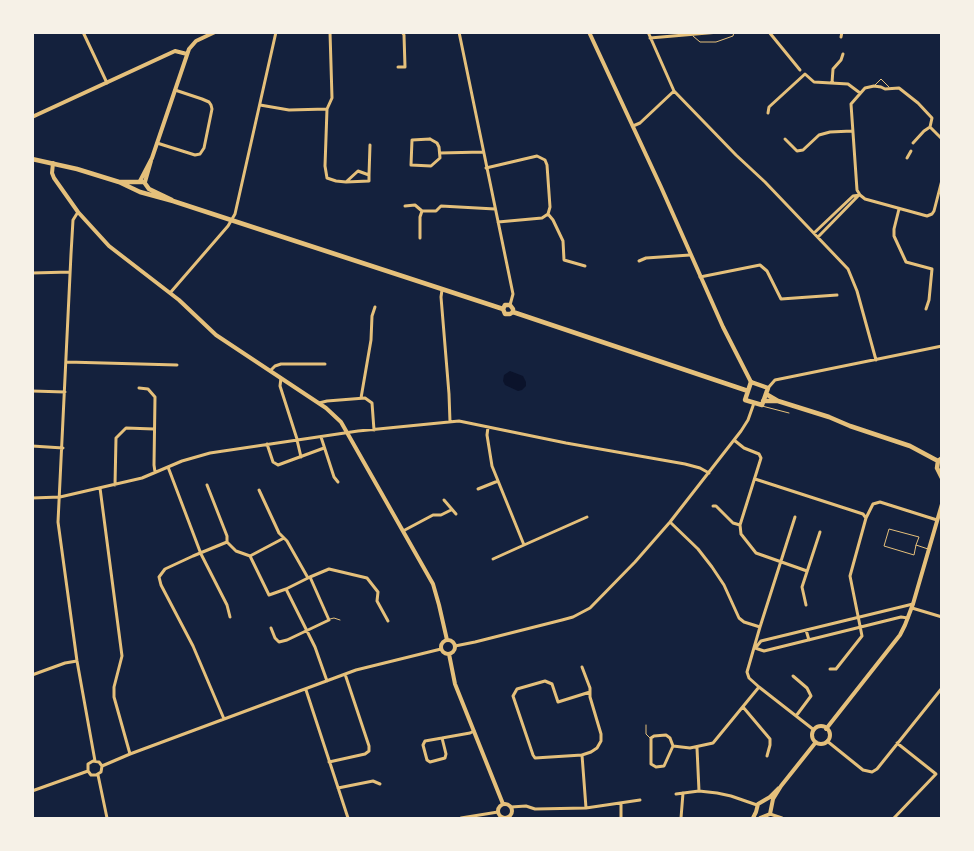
<!DOCTYPE html>
<style>
body{margin:0}
#map{position:relative;width:974px;height:851px;overflow:hidden;background:#14213d;font-family:Inter,sans-serif}
canvas{display:block}
.frame{position:absolute;inset:0;border:34px solid #f6f1e7;pointer-events:none}
</style>
<div id="map">
<canvas width="974" height="851"></canvas>
<div class="frame"></div>
</div>
<script>
const ctx = document.querySelector('canvas').getContext('2d');
ctx.lineJoin = 'round';
function paint(path, color) { ctx.fillStyle = color; ctx.fill(path, 'evenodd'); }
const toPath = rows => new Path2D(rows.map(r => 'M' + r).join(''));
function stroke(path, color, width, dash) { ctx.strokeStyle = color; ctx.lineWidth = width; ctx.lineCap = dash ? 'butt' : 'round'; ctx.setLineDash(dash || []); ctx.stroke(path); }
paint(toPath([
 [510,371,523,376,526,382,526,386,522,390,518,391,505,385,503,381,504,375]
]), '#0b132b');
stroke(toPath([
 [693,36,700,42,716,42,733,36,734,32],
 [875,85,881,79,889,87],
 [762,406,789,413],
 [916,545,919,537,889,529,884,546,914,555,916,545,928,549],
 [330,619,334,618,340,620],
 [646,725,646,734,650,738]
]), '#e5c07b', 1);
stroke(toPath([
 [83,32,107,83],
 [330,32,332,98,327,109,325,166,327,178,336,181,346,182,369,181,369,175,358,171,346,182],
 [357,32,366,32],
 [459,32,513,294,510,305],
 [648,32,674,91,736,155,765,182,848,269,857,291,876,360],
 [769,32,800,70],
 [841,37,842,32],
 [650,38,719,32],
 [398,67,405,67,404,35,402,32],
 [832,83,833,69,841,60,843,54],
 [260,105,289,110,327,109],
 [768,113,769,107,805,74,814,82,848,84,860,93],
 [633,126,640,123,674,91],
 [430,139,437,143,439,147,440,158,431,166,411,165,412,140,430,139],
 [785,139,797,151,803,150,819,135,830,132,852,131],
 [157,143,195,155,200,154,204,148,212,109,211,105,209,102,202,99,175,90],
 [913,143,924,131,930,127],
 [440,153,483,152],
 [907,158,911,151],
 [486,168,537,156,545,160,547,165,550,207,548,214,542,218,498,222],
 [369,175,370,145],
 [860,195,857,190,851,104,865,88,874,86,881,87,885,89,899,88,918,103,932,118,930,127,942,139],
 [860,195,865,199,927,216,932,214,934,211,942,180],
 [405,206,415,205,422,211],
 [899,209,894,229,894,236,906,262,932,269,929,300,926,309],
 [78,212,73,220,71,254,58,522,77,661,95,761],
 [548,214,553,220,563,241,564,260,585,266],
 [814,233,853,196,860,195],
 [818,237,859,195],
 [420,238,420,217,422,211,436,211,441,206,495,209],
 [639,261,646,258,690,255],
 [32,273,70,272],
 [700,277,760,265,767,271,781,299,837,295],
 [442,290,441,297,449,394,450,422],
 [170,293,228,226,235,214,276,32],
 [67,362,177,365],
 [270,371,275,366,281,364,325,364],
 [281,378,280,386,297,439],
 [139,388,148,389,155,397,154,465,155,472],
 [768,388,775,380,942,346],
 [32,391,65,392],
 [361,398,371,340,372,316,375,307],
 [319,403,327,401,365,398,372,403,374,430],
 [488,427,487,435,492,466,524,545,493,559],
 [321,437,334,477,338,482],
 [297,440,301,457],
 [734,440,744,448,759,454,761,458,740,525,741,534,756,553,807,571],
 [267,444,273,462,278,465,324,448],
 [32,446,63,448],
 [168,467,201,554,227,605,230,617],
 [755,479,863,514,866,518],
 [115,485,116,438,126,428,154,429],
 [207,485,227,536,227,542,236,551,250,556,269,595,286,589,315,647,327,681],
 [100,488,122,656,114,687,114,697,130,754],
 [478,489,498,481],
 [259,490,279,533,287,541,308,578,310,577,329,620,287,640,279,642,275,638,271,628],
 [32,498,60,497,142,478,182,461,210,453,358,431,459,421,566,443,685,464,700,468,709,473],
 [444,500,456,514],
 [713,506,716,506,733,523,740,525],
 [795,517,760,627,747,672,749,678,759,687,814,730],
 [670,522,698,549,712,567,724,585,739,618,744,622,760,627],
 [403,531,433,515,441,515,451,510],
 [524,545,587,517],
 [250,556,284,538],
 [310,577,329,569,367,578,378,592,377,601,388,621],
 [286,589,308,578],
 [806,605,802,587,820,532],
 [912,608,942,617],
 [806,630,809,640],
 [455,646,475,642,562,620,573,617,590,608,635,562,670,522,741,431,748,420,754,403],
 [757,646,761,641,913,604],
 [755,648,764,651,901,617,908,618],
 [582,667,590,688,590,697,601,734,601,741,597,748,591,752,582,755,586,808],
 [830,669,836,669,862,636,850,576,866,518,873,504,880,502,937,520],
 [32,675,65,663,77,661],
 [793,676,807,688,811,696,796,716],
 [306,690,348,818],
 [743,707,770,739,770,745,767,756],
 [224,719,193,646,161,585,159,577,165,569,193,556,227,542],
 [442,738,446,754,445,758,430,762,427,760,423,745,425,741,442,738,470,733,474,731],
 [827,741,863,770,872,772,877,769,942,688],
 [673,746,664,766,656,767,651,764,651,738,654,736,666,735,670,738,673,746,690,748,713,743,759,687],
 [697,748,699,791],
 [582,755,535,758,533,755,513,696,517,689,545,681,552,684,558,702,590,692],
 [329,762,365,754,369,751,369,746,345,674],
 [102,766,130,754,356,670,441,649],
 [88,771,88,764,93,761,99,762,102,766],
 [88,771,91,775,96,775,101,772,102,766],
 [98,775,107,818],
 [338,788,373,781,380,784],
 [32,791,88,771],
 [676,794,699,791,717,793,731,796,757,805],
 [511,807,526,806,535,809,586,808,640,800],
 [770,814,782,818],
 [461,818,498,812],
 [621,818,621,804],
 [681,818,683,793],
 [894,818,936,774,897,743]
]), '#e5c07b', 3);
stroke(toPath([
 [589,32,661,187,723,327,751,382],
 [32,117,175,51,187,54],
 [53,163,52,173,54,178,78,212,109,246,179,300,216,335,326,408,341,422,433,584,439,605,447,640],
 [140,181,152,158,189,49,196,41,215,32],
 [145,182,151,161],
 '441 647a7 7 0 1 1 14 0a7 7 0 1 1-14 0Z',
 [449,654,455,684,503,804],
 '812 735a9 9 0 1 1 18 0a9 9 0 1 1-18 0Z',
 [826,729,900,635,905,625,913,604,942,504],
 '498 811a7 7 0 1 1 14 0a7 7 0 1 1-14 0Z',
 [753,818,756,812,758,804,770,797,779,788],
 [760,818,770,814,773,799,781,786,816,742]
]), '#e5c07b', 4);
stroke(toPath([
 [32,159,77,169,119,182,140,192,173,201,503,309,505,314,510,314,513,312,748,391],
 [119,182,144,182,149,189,172,200],
 [503,309,505,305,510,305,513,309,513,312],
 [751,382,768,388,762,405,745,400,751,382],
 [766,394,778,401,829,417,850,426,910,446,938,461],
 [763,401,778,401],
 [942,458,938,461,937,468,942,478]
]), '#e5c07b', 4.5);
</script>
